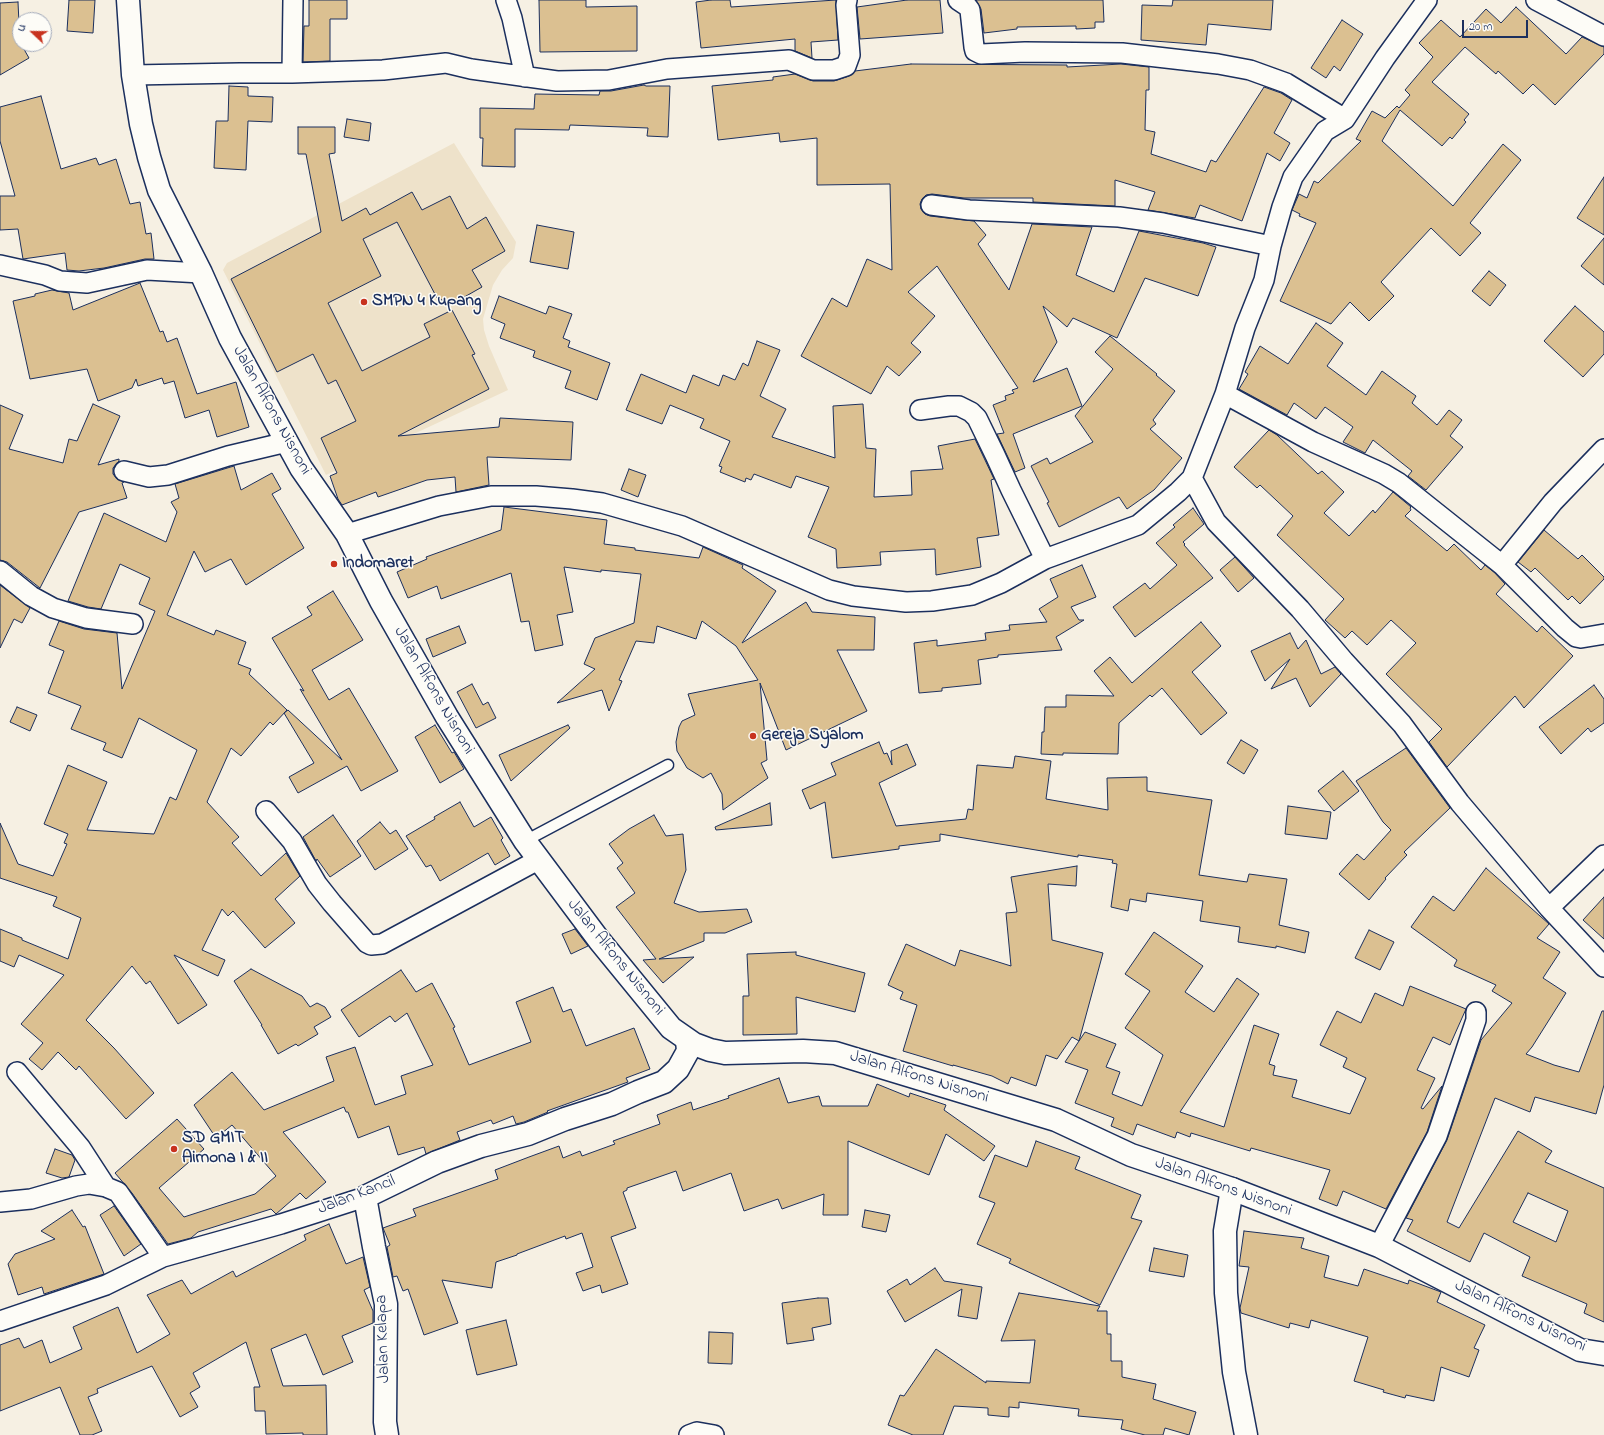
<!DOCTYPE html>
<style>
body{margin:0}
#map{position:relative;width:1604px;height:1435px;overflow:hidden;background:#f6f0e3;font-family:"Indie Flower",sans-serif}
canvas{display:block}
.north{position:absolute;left:12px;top:12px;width:40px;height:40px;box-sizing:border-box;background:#fdfcf7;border:1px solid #a3aaba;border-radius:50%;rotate:292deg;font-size:11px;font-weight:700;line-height:16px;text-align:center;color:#1b2f5e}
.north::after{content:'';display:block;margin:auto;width:14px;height:18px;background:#c8321e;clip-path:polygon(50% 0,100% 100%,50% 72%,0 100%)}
.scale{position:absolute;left:1462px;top:20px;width:66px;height:18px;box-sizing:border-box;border:2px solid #1b2f5e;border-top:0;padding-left:5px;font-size:12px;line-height:14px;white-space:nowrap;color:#1b2f5e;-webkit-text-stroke:3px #fdfcf7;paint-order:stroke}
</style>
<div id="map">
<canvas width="1604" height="1435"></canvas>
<div class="north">U</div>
<div class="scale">20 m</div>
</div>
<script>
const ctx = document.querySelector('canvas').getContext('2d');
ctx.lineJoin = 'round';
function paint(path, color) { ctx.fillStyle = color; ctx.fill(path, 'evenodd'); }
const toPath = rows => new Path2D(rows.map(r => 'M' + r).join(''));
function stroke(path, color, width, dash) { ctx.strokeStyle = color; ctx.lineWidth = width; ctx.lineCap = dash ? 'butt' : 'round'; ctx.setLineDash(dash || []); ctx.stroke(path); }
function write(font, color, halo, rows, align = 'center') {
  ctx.font = font + ' "Indie Flower",sans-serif'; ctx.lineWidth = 3; ctx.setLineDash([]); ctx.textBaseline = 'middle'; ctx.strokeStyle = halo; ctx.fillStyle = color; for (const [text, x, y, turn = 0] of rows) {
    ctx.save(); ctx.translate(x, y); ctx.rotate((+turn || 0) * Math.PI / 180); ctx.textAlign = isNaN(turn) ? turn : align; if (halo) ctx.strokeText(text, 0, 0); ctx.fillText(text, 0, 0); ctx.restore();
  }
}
paint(toPath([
 [454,143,516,242,513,258,502,270,493,285,483,319,484,330,489,346,508,390,326,475,223,270,227,263]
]), '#eee2ca');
const building = toPath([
 [69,0,95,0,93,33,67,31,69,0],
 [309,0,347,0,347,19,330,19,330,61,303,62,304,26,309,26,309,0],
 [539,0,586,0,586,7,637,6,637,51,540,52,539,0],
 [711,0,730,0,731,7,836,0,838,40,811,42,812,58,795,51,795,39,701,48,696,2,711,0],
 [907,0,940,0,943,33,860,39,857,7,907,0],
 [976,0,1103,0,1104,22,1095,22,1095,28,1076,29,1076,26,1017,27,1017,29,984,33,981,9,976,0],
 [1173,0,1273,0,1271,30,1208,24,1206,45,1141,40,1142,5,1172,6,1173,0],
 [18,2,20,44,21,44,29,58,0,75,0,3,18,2],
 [1516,7,1566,54,1582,37,1604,47,1604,54,1555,105,1533,84,1523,94,1498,71,1496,74,1465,47,1432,82,1469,114,1464,120,1466,122,1452,139,1450,137,1442,146,1400,110,1382,141,1453,206,1503,144,1521,160,1470,223,1481,233,1460,256,1431,228,1381,282,1394,296,1369,321,1350,302,1331,324,1280,301,1316,223,1299,216,1300,214,1292,210,1299,194,1307,198,1314,181,1318,183,1361,141,1356,139,1372,111,1385,118,1397,106,1399,108,1410,95,1405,90,1433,57,1419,43,1441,20,1460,37,1486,9,1501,23,1516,7],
 [1342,20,1363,34,1340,71,1334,66,1326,78,1311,68,1342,20],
 [911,64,1067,65,1067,67,1121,64,1149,67,1149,90,1146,90,1145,130,1155,132,1151,154,1206,172,1211,160,1216,162,1264,87,1281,93,1292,100,1274,133,1290,143,1280,161,1267,153,1242,221,1200,205,1195,218,1148,210,1155,192,1115,180,1115,206,1033,202,1033,198,964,198,932,194,926,195,922,199,920,204,921,209,925,214,930,216,974,221,986,235,978,244,1009,290,1032,224,1092,227,1076,275,1114,292,1139,231,1203,243,1216,247,1198,296,1145,278,1117,338,1073,318,1067,327,1043,306,1057,342,1033,382,1067,368,1082,406,1013,434,1025,468,1015,472,997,434,1004,433,993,405,1006,400,1005,396,1014,393,1012,390,1018,388,937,266,908,292,935,316,911,343,921,352,899,376,887,366,871,394,801,356,832,298,847,307,867,259,892,270,890,184,817,185,817,138,780,142,779,133,718,140,712,86,773,80,773,77,795,74,813,81,834,81,849,76,855,71,911,64],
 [644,85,646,86,670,86,668,137,647,136,648,128,570,125,569,130,515,129,515,167,482,166,483,138,480,138,480,108,534,109,535,94,599,95,600,91,611,91,644,85],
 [229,86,248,87,248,96,273,97,272,122,248,121,246,170,214,168,216,121,228,121,229,86],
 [41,96,61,169,96,158,99,165,116,159,130,204,140,202,146,234,151,233,154,259,145,259,104,268,79,271,67,270,65,253,23,259,18,229,0,230,0,196,15,196,0,141,0,107,41,96],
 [347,119,371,123,369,141,344,137,347,119],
 [298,127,335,127,335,153,329,154,342,221,366,208,370,215,412,192,422,210,450,196,467,229,486,217,505,251,472,270,482,287,452,304,437,298,397,222,363,239,381,276,328,303,362,371,430,337,424,324,452,310,475,354,472,355,489,389,398,436,499,427,500,418,573,422,571,460,487,457,489,485,456,492,455,477,427,480,378,497,376,492,342,505,338,499,330,476,337,473,321,438,356,421,336,380,328,384,313,354,277,372,231,279,321,232,306,154,298,154,298,127],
 [1604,177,1604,235,1577,218,1604,177],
 [537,225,574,232,568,269,530,262,537,225],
 [1604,238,1604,285,1581,266,1604,238],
 [1489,271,1506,285,1490,306,1472,291,1489,271],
 [140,283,160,332,163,331,167,342,177,338,197,394,236,382,249,427,217,437,209,410,185,418,174,381,164,384,162,378,138,386,136,379,132,388,98,401,87,369,30,379,13,301,35,296,35,294,52,290,69,293,73,310,140,283],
 [499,296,546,314,549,306,572,314,563,338,570,341,568,347,610,363,597,400,565,388,571,371,533,357,535,351,500,338,505,324,491,318,499,296],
 [1575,306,1604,332,1604,354,1583,377,1544,341,1575,306],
 [1316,323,1343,343,1327,366,1366,395,1382,371,1416,396,1412,403,1437,425,1449,410,1462,420,1450,436,1463,447,1426,490,1408,476,1412,471,1373,440,1365,453,1343,442,1353,427,1325,407,1316,419,1294,403,1287,415,1239,389,1248,374,1245,372,1260,346,1288,364,1316,323],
 [1110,336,1157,374,1156,375,1175,391,1153,420,1156,424,1150,429,1182,458,1154,490,1127,509,1119,497,1059,527,1047,503,1049,502,1031,466,1047,458,1050,464,1093,442,1075,416,1113,369,1095,352,1110,336],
 [757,341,780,350,760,396,786,409,772,437,835,458,833,406,863,404,866,448,876,449,874,497,912,495,911,471,943,469,938,446,975,439,994,479,991,480,999,535,977,538,981,567,936,575,935,549,880,552,881,565,837,568,836,549,808,537,829,487,796,476,791,488,754,474,751,480,746,478,745,482,720,472,722,467,719,466,730,441,700,428,704,419,670,405,662,424,626,410,641,374,686,393,693,375,719,386,723,375,735,380,743,363,748,366,757,341],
 [93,404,120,416,98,465,119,459,119,461,113,468,113,474,117,479,124,482,122,483,127,498,79,512,40,588,7,562,0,560,0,405,23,415,9,449,63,463,69,439,77,441,93,404],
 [1269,430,1277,435,1318,474,1322,471,1344,492,1324,513,1349,536,1373,510,1375,513,1393,492,1411,507,1410,508,1411,510,1405,516,1447,551,1454,544,1481,570,1485,565,1495,573,1505,584,1496,594,1537,632,1542,626,1573,656,1524,708,1515,696,1447,767,1429,742,1442,729,1386,674,1416,643,1391,620,1367,645,1352,631,1345,638,1325,620,1344,599,1277,535,1293,516,1260,485,1257,488,1234,467,1269,430],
 [234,466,241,490,272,473,281,489,272,494,304,548,246,585,231,559,205,572,194,551,167,615,214,635,216,630,246,642,238,664,251,669,249,674,287,710,273,725,270,722,241,756,231,748,207,802,239,837,232,843,261,876,286,853,300,876,275,899,295,923,265,948,233,911,228,916,222,909,202,950,225,960,218,976,174,955,207,1005,178,1024,150,981,146,984,132,966,86,1020,114,1048,154,1093,126,1119,79,1066,76,1070,58,1052,42,1070,29,1059,43,1043,21,1024,64,975,19,955,14,967,0,961,0,929,22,938,22,940,68,959,81,918,53,906,57,897,0,878,0,823,18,864,53,876,67,844,64,843,68,834,44,824,68,765,107,782,87,830,154,834,170,797,176,800,197,750,139,718,122,758,103,750,106,743,71,729,81,706,48,693,64,651,49,645,59,621,84,629,117,633,122,689,155,611,139,604,150,578,120,564,101,609,88,607,68,601,104,513,166,542,177,512,171,502,179,498,175,484,234,466],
 [629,469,646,475,638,497,621,490,629,469],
 [504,507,607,520,604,544,635,548,635,550,699,558,703,547,743,565,742,568,776,591,742,643,806,602,812,612,875,617,874,650,837,650,867,711,786,750,760,683,767,760,761,763,768,778,723,810,722,794,711,773,703,778,687,768,677,751,676,742,679,727,682,721,695,715,688,694,758,680,736,646,702,621,696,639,657,626,654,643,636,641,619,680,622,681,609,711,602,690,557,703,595,669,584,664,595,638,634,623,641,574,601,570,601,572,564,567,573,612,557,615,563,645,535,651,529,621,521,622,511,573,441,599,437,586,408,598,397,572,427,559,426,557,501,530,504,507],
 [1193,508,1204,524,1183,542,1185,544,1184,545,1213,578,1135,637,1113,607,1145,583,1150,589,1177,565,1156,543,1175,527,1173,525,1193,508],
 [1544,530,1578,559,1582,555,1604,577,1604,579,1580,604,1572,596,1568,600,1535,568,1531,572,1518,562,1544,530],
 [1235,557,1254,578,1238,592,1220,570,1235,557],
 [1082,565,1096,597,1071,607,1079,620,1084,620,1056,637,1062,650,998,655,998,657,978,660,981,684,942,688,942,691,919,693,914,643,937,640,937,646,986,640,985,633,1010,630,1009,625,1047,622,1039,609,1058,597,1050,579,1082,565],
 [0,585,30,608,22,623,14,619,0,648,0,585],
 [333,591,363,640,312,670,329,700,349,688,398,771,361,791,347,766,298,793,289,777,314,763,284,713,288,710,342,760,300,689,304,691,272,638,312,615,307,607,333,591],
 [1201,622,1221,646,1192,672,1227,713,1201,735,1162,688,1152,697,1150,695,1119,723,1118,754,1063,753,1063,755,1041,754,1042,732,1044,732,1045,707,1066,707,1066,695,1114,696,1094,671,1110,657,1132,683,1201,622],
 [459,626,466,643,433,657,426,639,459,626],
 [1290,633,1298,649,1306,640,1321,674,1335,667,1341,674,1310,707,1296,678,1271,689,1290,659,1265,681,1251,651,1290,633],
 [472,684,483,705,488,702,496,718,476,728,457,692,472,684],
 [1594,685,1604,699,1604,723,1591,732,1588,728,1561,754,1539,727,1594,685],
 [17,707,37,715,30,731,10,722,17,707],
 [435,725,452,753,454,752,464,769,440,783,415,737,435,725],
 [568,725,570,728,511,781,499,755,568,725],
 [1241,740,1258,750,1244,774,1227,763,1241,740],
 [879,742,884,754,887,753,892,765,891,751,907,744,916,765,879,783,896,826,966,819,968,809,973,810,977,765,1013,768,1015,756,1051,761,1046,799,1108,810,1107,778,1147,777,1147,791,1212,800,1199,875,1247,882,1249,874,1287,879,1279,925,1309,932,1305,953,1276,946,1276,948,1238,942,1240,927,1200,921,1203,901,1147,893,1146,902,1130,899,1128,911,1111,907,1117,864,1112,863,1113,860,1078,855,1078,857,940,834,940,841,899,846,899,849,832,858,825,802,810,809,802,790,836,775,831,763,879,742],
 [1406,748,1450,808,1404,852,1407,855,1385,878,1386,879,1369,900,1339,874,1357,854,1364,860,1391,830,1383,822,1356,781,1406,748],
 [1343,771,1359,791,1334,811,1318,791,1343,771],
 [460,802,474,827,491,817,503,838,501,840,510,856,495,865,488,853,440,881,431,865,426,867,406,836,435,819,434,817,460,802],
 [770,803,772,825,716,830,715,827,770,803],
 [1288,806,1331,812,1327,839,1285,834,1288,806],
 [333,815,361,856,330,877,317,859,316,861,303,837,333,815],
 [654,815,666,836,683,834,686,870,674,903,699,912,747,909,752,922,725,933,704,933,704,941,659,959,694,957,663,983,643,960,656,959,616,907,635,893,617,868,623,863,609,844,629,829,654,815],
 [380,822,390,834,396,830,408,849,375,870,357,841,380,822],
 [1077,866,1076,886,1048,884,1052,940,1103,953,1079,1041,1085,1032,1116,1044,1106,1067,1120,1072,1112,1094,1142,1106,1163,1055,1125,1028,1150,991,1125,974,1154,932,1203,966,1185,992,1214,1012,1237,978,1259,994,1180,1112,1224,1127,1254,1025,1279,1034,1269,1064,1275,1066,1273,1075,1297,1080,1292,1097,1350,1114,1366,1078,1343,1067,1347,1058,1320,1045,1337,1011,1361,1023,1375,993,1403,1006,1410,986,1466,1009,1450,1045,1433,1037,1417,1070,1435,1078,1421,1108,1423,1109,1442,1086,1427,1132,1386,1209,1343,1191,1337,1206,1319,1199,1330,1170,1251,1148,1250,1151,1191,1133,1190,1137,1177,1132,1175,1138,1137,1124,1133,1135,1111,1126,1114,1118,1075,1103,1088,1070,1065,1062,1079,1041,1072,1037,1057,1059,1046,1055,1036,1086,1011,1077,1008,1084,992,1076,953,1065,953,1066,903,1051,917,1005,900,999,903,992,888,985,906,944,955,966,960,950,1011,966,1006,913,1017,912,1011,877,1077,866],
 [1486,868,1549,924,1537,938,1560,952,1543,978,1566,993,1532,1047,1526,1054,1554,1065,1579,1072,1602,1011,1604,1011,1604,1085,1596,1114,1535,1097,1530,1112,1495,1098,1447,1222,1459,1228,1518,1131,1552,1151,1545,1162,1604,1188,1604,1322,1584,1313,1587,1304,1522,1276,1530,1257,1484,1233,1470,1262,1407,1231,1413,1220,1406,1218,1447,1140,1481,1040,1512,1003,1492,991,1496,985,1454,966,1457,960,1411,927,1433,896,1454,911,1486,868],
 [1528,1193,1568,1211,1556,1242,1513,1222,1528,1193],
 [1604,897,1604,939,1583,920,1604,897],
 [575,929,588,946,571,954,562,934,575,929],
 [1369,930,1394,942,1380,970,1355,958,1369,930],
 [796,952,796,955,865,973,855,1012,796,997,797,1034,743,1035,743,996,749,996,747,954,796,952],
 [251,969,302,996,310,1007,317,1003,325,1007,331,1017,314,1027,318,1034,298,1046,296,1044,278,1054,261,1025,262,1025,234,981,251,969],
 [401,970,416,992,432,983,455,1027,453,1028,469,1065,531,1042,516,1002,553,987,563,1012,571,1009,586,1046,634,1028,650,1069,626,1078,628,1082,547,1111,548,1112,524,1122,516,1124,513,1116,493,1124,491,1120,457,1132,460,1140,426,1154,424,1147,398,1155,389,1126,358,1138,348,1112,346,1112,344,1107,283,1132,326,1182,306,1199,300,1193,276,1214,271,1209,198,1232,191,1238,168,1244,132,1193,115,1173,177,1119,204,1149,159,1188,184,1217,255,1194,276,1176,232,1125,216,1138,194,1105,232,1072,264,1110,334,1081,326,1057,355,1047,375,1105,406,1094,401,1076,433,1065,407,1013,395,1022,390,1016,359,1037,341,1010,401,970],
 [779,1078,788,1103,819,1096,822,1106,868,1106,877,1084,909,1097,910,1093,946,1105,944,1110,995,1146,984,1161,946,1134,929,1175,848,1141,848,1215,823,1215,824,1194,782,1209,778,1199,744,1211,731,1173,683,1191,676,1171,627,1188,627,1190,623,1192,636,1228,611,1237,628,1284,602,1293,600,1285,583,1291,576,1273,593,1267,582,1233,566,1239,565,1236,517,1254,517,1255,496,1262,492,1288,442,1280,458,1323,424,1335,408,1289,403,1291,397,1276,393,1277,387,1247,390,1245,383,1228,416,1216,413,1209,498,1179,495,1170,529,1157,559,1146,563,1158,580,1151,582,1156,615,1144,613,1141,660,1124,657,1115,691,1102,693,1110,729,1098,728,1096,779,1078],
 [1036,1141,1080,1157,1075,1169,1141,1195,1131,1218,1142,1221,1100,1305,1009,1263,1011,1259,977,1244,995,1203,979,1197,995,1155,1027,1167,1036,1141],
 [55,1149,72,1155,75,1160,69,1177,62,1178,46,1173,55,1149],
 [114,1206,141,1244,124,1256,100,1215,114,1206],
 [72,1210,83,1227,85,1226,104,1274,44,1294,42,1287,18,1295,8,1264,15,1254,55,1239,41,1231,72,1210],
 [865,1210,890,1215,886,1232,862,1227,865,1210],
 [329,1224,346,1264,363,1257,370,1287,364,1290,373,1311,373,1323,342,1336,353,1362,323,1375,306,1334,271,1349,283,1386,326,1385,327,1435,303,1435,303,1433,266,1434,265,1411,255,1411,254,1387,260,1387,246,1342,193,1373,200,1387,190,1393,198,1407,180,1417,152,1366,97,1389,98,1393,88,1397,102,1431,92,1435,80,1435,60,1387,0,1411,0,1345,19,1338,24,1348,42,1340,50,1363,82,1349,73,1327,118,1307,137,1353,170,1334,147,1295,182,1280,191,1294,233,1271,236,1277,306,1240,304,1235,329,1224],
 [1244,1231,1304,1238,1301,1248,1329,1256,1324,1277,1358,1286,1364,1269,1408,1284,1409,1280,1441,1292,1437,1302,1485,1325,1474,1348,1479,1350,1469,1377,1441,1367,1434,1401,1406,1395,1405,1398,1383,1392,1384,1390,1354,1381,1368,1337,1311,1320,1309,1328,1290,1323,1289,1328,1241,1313,1240,1308,1249,1267,1239,1266,1244,1231],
 [1154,1248,1188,1255,1184,1277,1149,1271,1154,1248],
 [935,1268,944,1281,982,1287,977,1319,958,1316,962,1289,905,1322,887,1291,907,1279,910,1285,935,1268],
 [1019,1293,1100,1306,1097,1311,1107,1311,1107,1334,1111,1334,1111,1361,1122,1361,1122,1377,1156,1384,1153,1399,1196,1412,1189,1435,1165,1428,1163,1435,1145,1435,1121,1429,1123,1420,1078,1416,1079,1409,1019,1402,1019,1408,1009,1407,1009,1417,988,1415,988,1408,954,1406,943,1435,913,1435,888,1425,900,1395,904,1396,936,1349,986,1383,986,1381,1030,1383,1035,1340,1001,1341,1019,1293],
 [818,1298,828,1298,831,1324,812,1328,814,1340,787,1344,782,1303,818,1298],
 [506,1320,517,1365,477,1375,466,1330,506,1320],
 [709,1332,733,1333,732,1364,708,1363,709,1332]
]);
paint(building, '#dbc091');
stroke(building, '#1b2f5e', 1);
const service = toPath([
 [525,841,668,765]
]);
const minor = toPath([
 [506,0,512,18,525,77],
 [958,0,967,6,970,10,974,47,975,51,981,54,1025,52,1122,53,1218,64,1250,70,1286,83,1345,119],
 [1536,0,1604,36],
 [292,73,293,0],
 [133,75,240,73,292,73,383,70,446,63,471,69,557,81,609,80,667,69,789,60,813,70,834,70,846,66,850,55,846,5,847,0],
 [931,205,969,210,1119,217,1163,223,1271,246],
 [0,265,45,275,60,281,87,283,147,270,201,273],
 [1225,394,1313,442,1384,474,1399,483,1502,565,1565,628,1576,637,1581,638,1604,634],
 [920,410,949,406,959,406,971,412,977,418,995,455,1011,490,1045,559],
 [124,471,149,477,168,475,228,456,287,442],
 [1192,478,1216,522,1300,609,1344,661,1402,724,1460,803,1549,908,1604,967],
 [347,534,439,506,491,496,536,496,572,499,602,503,682,526,829,590,853,596,906,602,932,601,972,595,1001,583,1045,559,1138,525,1178,492,1192,478,1225,394,1245,328,1264,280,1271,246,1282,207,1293,177,1325,131,1345,119,1385,58,1427,0],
 [1502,565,1553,502,1604,449],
 [0,571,31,596,53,608,86,618,133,624],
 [266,811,292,841,317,884,332,903,367,943,371,945,382,944,538,860],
 [1549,908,1604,855],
 [17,1072,80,1147,106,1187],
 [0,1202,31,1199,76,1186,89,1184,106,1187,118,1192,163,1257],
 [1379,1246,1437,1136,1476,1020,1476,1012],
 [0,1321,106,1285,163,1257,281,1224,365,1197],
 [689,1435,697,1432,714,1435]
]);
const tertiary = toPath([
 [1232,1189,1225,1231,1226,1293,1234,1372,1246,1435],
 [387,1435,385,1422,386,1304,374,1247,365,1197,437,1162,481,1146,528,1134,565,1119,612,1104,638,1092,664,1082,678,1069,688,1051,687,1040]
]);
const secondary = toPath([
 [128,0,133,75,141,124,149,157,159,190,201,273,230,338,301,468,347,534,381,601,447,717,525,841,599,940,671,1028,694,1044,710,1050,725,1053,803,1051,835,1053,1056,1120,1131,1155,1232,1189,1379,1246,1580,1350,1604,1354]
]);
stroke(service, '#1b2f5e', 13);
stroke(minor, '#1b2f5e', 22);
stroke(tertiary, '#1b2f5e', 25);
stroke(secondary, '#1b2f5e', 25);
stroke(service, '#fdfcf7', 10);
stroke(minor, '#fdfcf7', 19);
stroke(tertiary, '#fdfcf7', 22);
stroke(secondary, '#fdfcf7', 22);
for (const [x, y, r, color] of [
 [364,302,4,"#c8321e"],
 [334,564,4,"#c8321e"],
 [753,736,4,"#c8321e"],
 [174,1149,4,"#c8321e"]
]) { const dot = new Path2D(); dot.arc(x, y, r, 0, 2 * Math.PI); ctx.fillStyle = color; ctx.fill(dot); stroke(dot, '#fdfcf7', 1.5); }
write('bold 17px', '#1b2f5e', '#fdfcf7', [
 ["SMPN 4 Kupang",372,302],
 ["Indomaret",342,564],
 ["Gereja Syalom",761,736],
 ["SD GMIT",182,1139],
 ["Airnona I & II",182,1159]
], 'left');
write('17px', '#1b2f5e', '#fdfcf7', [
 ["Jalan Alfons Nisnoni",271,411,61],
 ["Jalan Alfons Nisnoni",433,691,60],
 ["Jalan Alfons Nisnoni",615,958,51],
 ["Jalan Alfons Nisnoni",919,1078,17],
 ["Jalan Alfons Nisnoni",1223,1188,20],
 ["Jalan Kancil",357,1196,-21],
 ["Jalan Alfons Nisnoni",1520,1317,26],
 ["Jalan Kelapa",384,1339,-92]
]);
</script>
